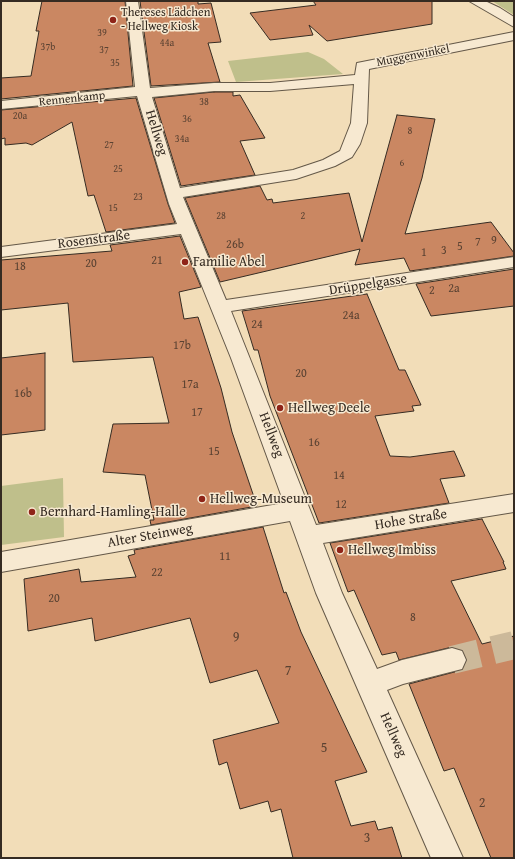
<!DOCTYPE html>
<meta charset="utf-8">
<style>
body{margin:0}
#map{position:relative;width:515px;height:859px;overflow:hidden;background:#f2ddb8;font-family:"Gentium Book Plus",serif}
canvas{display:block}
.frame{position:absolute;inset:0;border:2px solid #352b22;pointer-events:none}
</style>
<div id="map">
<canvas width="515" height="859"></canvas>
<div class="frame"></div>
</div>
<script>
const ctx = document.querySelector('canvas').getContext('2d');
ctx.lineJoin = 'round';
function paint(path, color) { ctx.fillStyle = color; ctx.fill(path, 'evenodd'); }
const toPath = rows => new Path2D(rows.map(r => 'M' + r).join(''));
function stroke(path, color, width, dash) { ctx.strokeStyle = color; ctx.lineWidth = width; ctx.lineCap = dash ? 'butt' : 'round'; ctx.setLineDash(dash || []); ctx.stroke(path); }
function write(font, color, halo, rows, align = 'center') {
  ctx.font = font + ' "Gentium Book Plus",serif'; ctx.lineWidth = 3; ctx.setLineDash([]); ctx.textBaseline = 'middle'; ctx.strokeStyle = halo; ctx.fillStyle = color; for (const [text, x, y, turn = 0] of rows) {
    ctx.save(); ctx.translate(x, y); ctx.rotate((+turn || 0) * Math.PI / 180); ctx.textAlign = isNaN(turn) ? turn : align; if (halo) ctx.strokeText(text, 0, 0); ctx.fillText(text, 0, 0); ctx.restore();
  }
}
paint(toPath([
 [514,1,514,15,492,1],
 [308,52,324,59,343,74,236,82,228,61],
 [63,478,64,537,1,545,1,486]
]), '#bfbf8b');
const building = toPath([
 [42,1,125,1,133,86,1,99,1,78,31,76,39,31,36,31,42,1],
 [140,1,198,1,198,4,211,3,221,42,208,43,220,82,151,86,140,1],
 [313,1,432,1,432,24,327,41,309,25,313,35,270,40,250,13,316,5,313,1],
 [214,92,233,92,233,96,240,95,265,138,240,141,255,175,181,186,154,98,214,92],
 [136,98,168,204,175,223,106,232,94,195,88,196,72,122,32,145,26,143,5,145,5,138,1,139,1,110,136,98],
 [397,115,435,119,422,178,405,234,491,222,514,253,514,256,410,271,404,258,355,265,360,249,220,282,185,198,260,186,267,200,272,199,273,203,349,193,362,242,397,115],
 [180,236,201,287,179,292,184,319,198,317,221,388,232,432,257,506,151,525,150,520,154,520,145,475,103,472,113,424,169,423,153,357,73,362,68,303,1,310,1,260,112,251,110,245,180,236],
 [514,269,514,306,431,316,416,284,514,269],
 [367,294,399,370,405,370,421,405,412,406,414,411,375,416,390,456,410,457,454,451,465,476,440,479,449,503,319,523,270,396,258,350,254,350,242,311,367,294],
 [45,353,45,430,1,435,1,358,45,353],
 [482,519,504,562,503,562,506,569,451,581,482,644,514,636,514,858,491,858,454,768,444,771,409,684,462,670,467,661,463,650,452,647,399,660,396,652,382,655,354,590,348,592,330,543,482,519],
 [263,527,284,593,286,592,301,632,367,772,335,781,351,826,375,821,378,830,392,827,402,858,293,858,281,809,271,812,268,801,240,809,227,762,219,765,213,740,279,723,257,670,210,683,190,618,95,641,92,618,28,631,24,579,79,569,81,582,136,577,128,556,135,554,134,550,263,527]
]);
paint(building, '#ca8762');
stroke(building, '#352b22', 1);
stroke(toPath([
 [452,660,514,645]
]), '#ccb99a', 28, [28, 14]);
const minor = toPath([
 [126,1,138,1,150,88,214,83,270,83,355,75,357,63,514,32,514,40,369,69,367,123,360,144,352,157,335,166,296,179,183,197,226,300,514,257,514,267,231,311,316,525,514,494,514,512,323,543,342,593,377,669,402,660,452,648,462,651,466,660,462,669,403,684,387,690,463,858,431,858,316,593,290,521,1,572,1,552,284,503,231,358,181,234,1,257,1,247,177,224,169,204,137,96,1,109,1,101,135,87,126,1],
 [354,84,351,123,340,151,323,160,293,170,180,188,152,97,214,91,270,91,354,84],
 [469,1,485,1,500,8,514,17,514,27,469,1]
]);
stroke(minor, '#645848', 2);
paint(minor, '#f7e9d1');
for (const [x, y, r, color] of [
 [113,20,4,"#8f2418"],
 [185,262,4,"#8f2418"],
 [280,408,4,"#8f2418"],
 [202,499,4,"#8f2418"],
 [32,512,4,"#8f2418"],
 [340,550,4,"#8f2418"]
]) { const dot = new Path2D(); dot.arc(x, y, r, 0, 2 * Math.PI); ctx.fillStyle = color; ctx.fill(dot); stroke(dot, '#f7e9d1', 1.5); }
write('10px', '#5a4232', null, [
 ["39",102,33],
 ["44a",167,43],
 ["37b",48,47],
 ["37",104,50],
 ["35",115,63],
 ["38",204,102],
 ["20a",20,116],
 ["36",187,119],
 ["8",410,131],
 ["34a",182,139],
 ["27",109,145],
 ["6",402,163],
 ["25",118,169],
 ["23",138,197],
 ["15",113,208],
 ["28",221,216],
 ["2",303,216]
]);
write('12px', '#352b22', '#f7e9d1', [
 ["Thereses Lädchen",121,13],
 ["- Hellweg Kiosk",121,27]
], 'left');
write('12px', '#352b22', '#f7e9d1', [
 ["Muggenwinkel",413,56,-11],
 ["Rennenkamp",72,99,-6]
]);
write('12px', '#5a4232', null, [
 ["9",494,241],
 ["7",478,243],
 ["26b",235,245],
 ["5",460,247],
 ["3",444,251],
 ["1",424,253],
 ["21",157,261],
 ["20",91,264],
 ["18",20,267],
 ["2a",454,289],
 ["2",432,291],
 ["24a",351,316],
 ["24",257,325],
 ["17b",182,346],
 ["20",301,374],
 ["17a",190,385],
 ["16b",23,394],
 ["17",197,413],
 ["16",314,443],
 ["15",214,452],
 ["14",339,476],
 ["12",341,505],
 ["11",225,557],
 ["22",157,573],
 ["20",54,599],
 ["8",413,618]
]);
write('14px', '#352b22', '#f7e9d1', [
 ["Hellweg",156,133,73],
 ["Rosenstraße",94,240,-7],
 ["Drüppelgasse",368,285,-9],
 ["Hellweg",271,435,69],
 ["Hohe Straße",411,520,-9],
 ["Alter Steinweg",150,536,-10],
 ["Hellweg",393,735,66]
]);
write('14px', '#352b22', '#f7e9d1', [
 ["Familie Abel",193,262],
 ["Hellweg Deele",288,408],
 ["Hellweg-Museum",210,499],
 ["Bernhard-Hamling-Halle",40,512],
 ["Hellweg Imbiss",348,550]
], 'left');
write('14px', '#5a4232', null, [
 ["9",236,637],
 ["7",288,671],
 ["5",324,748],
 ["2",482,803],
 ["3",367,838]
]);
</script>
